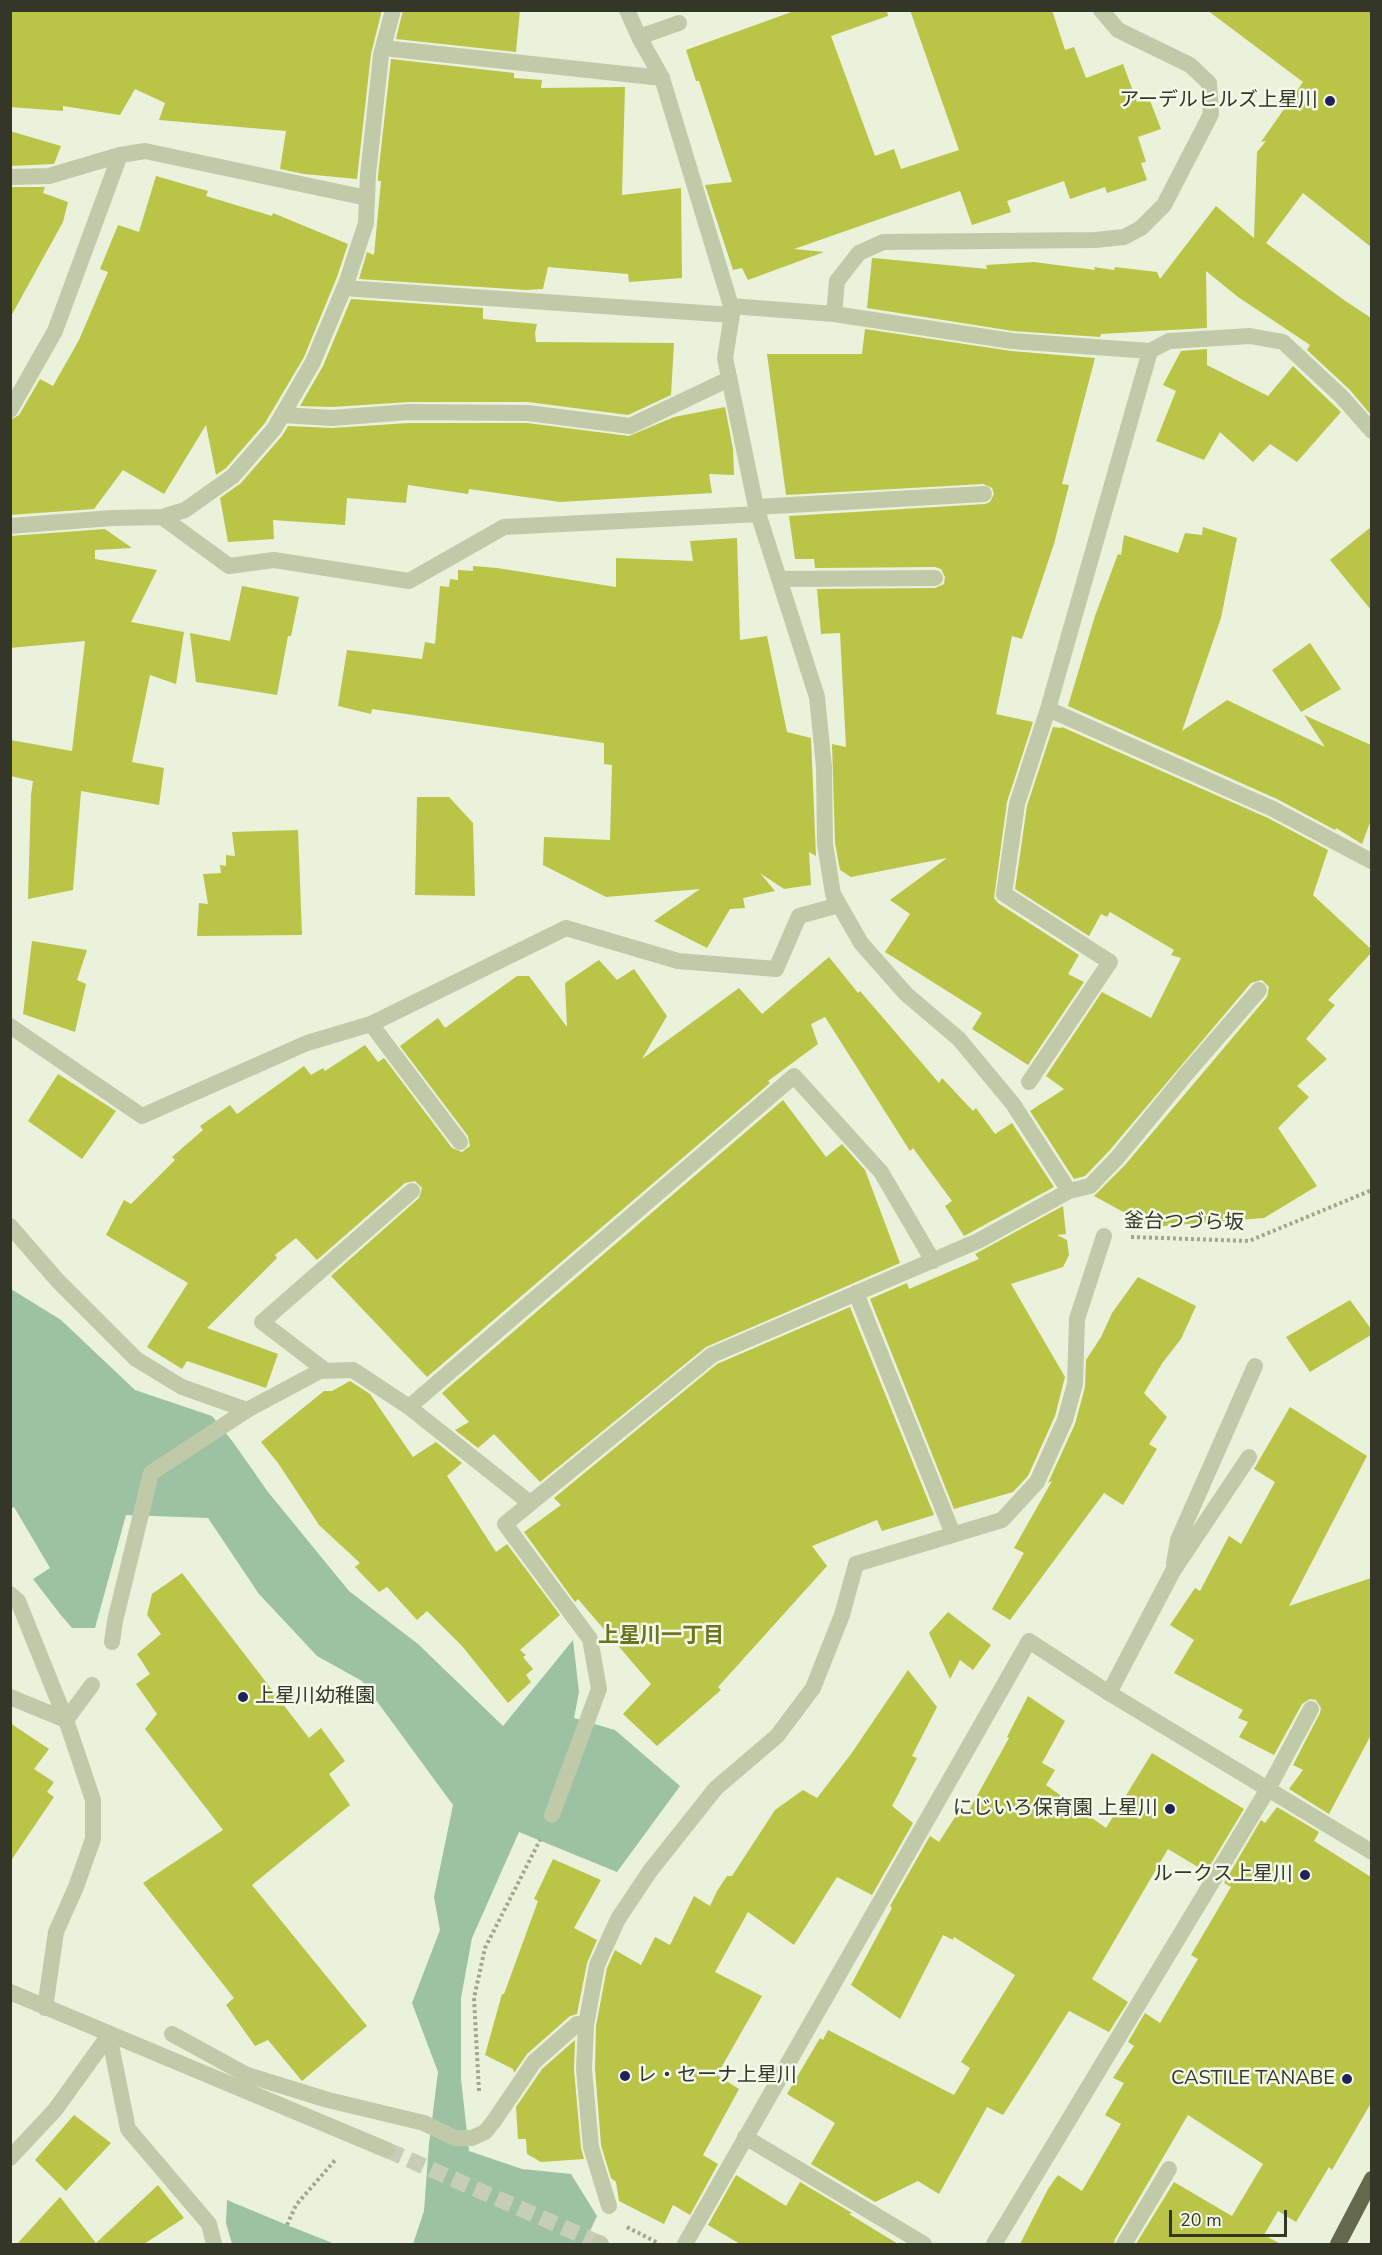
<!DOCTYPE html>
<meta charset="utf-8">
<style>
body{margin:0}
#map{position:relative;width:1382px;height:2255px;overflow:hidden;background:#eaf2dc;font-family:"Nunito Sans",sans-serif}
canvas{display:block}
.frame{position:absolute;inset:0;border:12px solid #343728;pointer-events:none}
.scale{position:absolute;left:1169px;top:2210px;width:118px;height:27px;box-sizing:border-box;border:3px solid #343728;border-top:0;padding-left:8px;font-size:18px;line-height:21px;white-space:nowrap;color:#343728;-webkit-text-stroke:4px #f3f9e8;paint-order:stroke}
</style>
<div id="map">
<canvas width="1382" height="2255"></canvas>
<div class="frame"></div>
<div class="scale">20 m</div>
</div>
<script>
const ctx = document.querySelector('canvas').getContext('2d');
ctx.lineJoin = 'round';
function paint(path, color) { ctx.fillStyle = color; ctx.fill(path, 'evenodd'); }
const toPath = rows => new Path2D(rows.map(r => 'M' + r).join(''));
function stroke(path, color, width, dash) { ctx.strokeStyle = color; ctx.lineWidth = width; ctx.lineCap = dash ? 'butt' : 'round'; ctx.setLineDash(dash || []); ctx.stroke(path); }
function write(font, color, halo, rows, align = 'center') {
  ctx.font = font + ' "Nunito Sans","Noto Sans JP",sans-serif'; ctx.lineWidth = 5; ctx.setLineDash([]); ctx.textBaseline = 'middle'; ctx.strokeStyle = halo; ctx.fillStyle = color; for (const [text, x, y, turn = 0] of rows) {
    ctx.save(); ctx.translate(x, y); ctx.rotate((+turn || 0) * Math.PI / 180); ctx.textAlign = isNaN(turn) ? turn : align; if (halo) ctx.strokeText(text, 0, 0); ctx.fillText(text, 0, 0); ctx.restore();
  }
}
paint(toPath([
 [11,1289,61,1320,135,1390,212,1416,233,1442,268,1492,349,1591,418,1644,503,1726,573,1640,579,1692,574,1718,615,1730,680,1786,617,1872,519,1832,472,1938,461,1998,461,2079,469,2151,522,2169,571,2174,597,2216,584,2244,413,2244,424,2211,429,2144,438,2072,412,2003,440,1930,434,1897,453,1805,362,1681,317,1656,259,1594,208,1518,126,1515,95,1628,72,1628,60,1614,33,1579,50,1568,14,1507,11,1508],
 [227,2200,287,2225,335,2244,232,2244,226,2223]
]), '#9cc1a3');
paint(toPath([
 [10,10,382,10,371,54,357,179,304,174,280,169,286,131,159,120,165,103,135,89,120,115,63,106,63,111,10,107],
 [403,10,520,10,516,52,396,39],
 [797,10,887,10,888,16,831,36,875,156,894,149,901,169,959,150,910,10,1052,10,1065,50,1074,47,1086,78,1123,64,1137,102,1149,98,1161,129,1138,137,1146,162,1141,163,1147,180,1107,193,1105,187,1070,199,1064,181,1007,201,1011,212,972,225,960,191,794,249,824,252,748,280,742,268,733,270,705,185,732,182,699,81,696,81,686,50],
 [1207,10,1371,10,1371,247,1303,193,1266,243,1344,300,1371,318,1371,415,1350,390,1307,350,1310,345,1238,297,1206,271,1207,328,1101,334,1100,337,1013,331,867,308,872,258,874,258,987,269,986,265,1034,262,1095,270,1094,267,1114,270,1115,267,1157,272,1160,279,1216,206,1254,238,1257,152,1266,141,1261,142,1303,82],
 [391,59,514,73,514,78,542,80,541,88,625,87,622,195,681,188,682,278,629,282,628,274,548,267,543,289,526,290,359,279,367,252,374,255,381,181,378,181,378,176],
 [10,131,61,146,54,164,10,166],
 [156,176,208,191,206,196,272,216,273,213,348,244,337,277,304,357,265,423,226,468,216,475,206,425,164,494,123,470,94,509,10,515,10,420,19,415,40,379,53,386,79,340,108,272,100,269,118,225,139,232],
 [10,187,45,187,43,193,68,202,63,222,10,318],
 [351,299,483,308,483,319,537,324,535,333,536,342,674,343,671,395,628,415,528,402,409,402,332,407,300,406,323,366],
 [865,329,1011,351,1095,358,1062,484,1069,485,1054,544,1022,639,1012,636,996,714,1033,722,1007,802,994,898,998,903,1079,955,1068,974,1084,982,1028,1065,972,1029,982,1013,885,952,910,914,890,900,947,858,851,877,840,870,835,843,832,744,846,747,840,633,821,634,817,589,935,588,944,584,945,577,941,569,935,567,815,568,814,559,795,559,789,516,985,504,990,502,994,494,992,488,983,484,786,495,767,354,862,354],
 [1207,349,1207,365,1268,396,1293,366,1341,412,1297,462,1270,444,1253,462,1220,432,1204,460,1156,441,1176,391,1163,385,1181,351],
 [725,407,733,449,734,475,709,474,712,493,560,502,469,489,468,494,408,485,406,503,347,498,345,525,273,520,274,539,228,542,220,498,241,483,282,436,288,426,332,428,409,423,527,423,629,436,674,417],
 [1203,527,1237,538,1221,618,1182,731,1227,700,1325,747,1304,715,1371,745,1371,820,1362,844,1336,828,1335,830,1277,799,1068,706,1095,616,1118,554,1121,555,1124,535,1178,553,1185,533,1202,535],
 [1371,527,1371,610,1330,560],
 [105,529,132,548,95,550,95,559,157,570,131,622,184,632,176,684,150,675,132,762,164,768,159,805,81,791,73,890,28,899,31,795,33,781,10,776,10,740,72,751,85,641,10,648,10,536],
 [737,538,740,640,767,636,787,732,811,738,816,856,809,852,811,885,784,889,760,873,775,891,743,898,745,908,730,909,707,948,654,921,700,889,606,897,543,865,544,837,610,840,612,765,604,764,604,743,372,709,371,714,338,706,347,650,422,659,425,642,435,644,440,586,449,587,450,579,458,580,458,570,473,571,473,566,497,568,616,587,616,558,693,561,690,541],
 [242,586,299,597,291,636,288,636,277,695,196,682,190,633,230,641],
 [1310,643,1341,689,1301,712,1272,670],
 [1053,727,1061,728,1062,727,1268,818,1328,850,1313,895,1371,949,1371,953,1328,1000,1335,1005,1306,1039,1327,1059,1297,1086,1309,1097,1278,1128,1317,1186,1264,1218,1151,1227,1094,1196,1125,1165,1267,997,1269,987,1262,980,1251,983,1109,1151,1085,1176,1074,1179,1030,1111,1064,1089,1046,1076,1102,992,1151,1018,1181,958,1171,955,1174,950,1110,912,1107,917,1101,914,1089,936,1015,889,1027,806],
 [417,797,449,797,473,823,475,896,415,895],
 [298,830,302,935,197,936,199,903,208,904,203,874,221,873,220,865,226,866,226,855,235,856,232,832],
 [32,941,87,950,77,980,86,984,75,1032,23,1014],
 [829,957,858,993,860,991,939,1083,942,1078,973,1111,976,1108,995,1134,1012,1123,1054,1187,964,1236,945,1206,952,1201,913,1148,910,1151,825,1017,811,1024,818,1044,768,1081,770,1083,427,1377,331,1276,419,1198,422,1188,415,1181,405,1183,317,1260,296,1238,275,1255,277,1258,207,1328,278,1354,266,1388,187,1361,182,1369,147,1347,188,1283,106,1235,124,1200,131,1204,175,1160,172,1157,203,1130,200,1126,230,1105,237,1114,304,1066,311,1075,323,1068,325,1071,365,1045,378,1062,384,1058,452,1148,462,1152,470,1146,468,1136,400,1046,438,1018,445,1028,517,976,529,976,567,1027,565,983,599,960,617,980,634,969,667,1016,642,1059,739,988,762,1014],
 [58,1074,116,1111,82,1159,28,1121],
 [783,1100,826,1157,842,1144,865,1170,900,1263,706,1347,540,1482,494,1434,478,1448,455,1430,469,1422,442,1393],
 [1063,1206,1066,1234,1057,1235,1067,1240,1069,1255,1063,1267,1011,1284,1065,1377,1055,1416,1028,1476,1013,1492,954,1509,870,1299,907,1283,909,1289,979,1259,975,1254],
 [1138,1277,1196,1306,1181,1339,1163,1362,1144,1393,1167,1417,1149,1444,1157,1449,1123,1505,1104,1493,1010,1620,992,1609,1024,1553,1014,1548,1052,1481,1048,1483,1075,1424,1085,1387,1086,1360,1101,1337,1112,1313],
 [1350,1300,1371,1329,1371,1335,1310,1372,1286,1337],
 [850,1307,934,1515,882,1531,877,1520,812,1546,827,1566,718,1687,721,1690,657,1746,623,1714,651,1684,578,1599,575,1602,524,1532,561,1505,554,1498,717,1364],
 [350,1381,370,1394,413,1457,436,1442,462,1463,447,1476,496,1552,507,1544,560,1615,520,1650,526,1655,523,1657,533,1669,526,1675,531,1682,508,1703,462,1646,427,1611,417,1620,387,1587,379,1592,355,1567,360,1563,319,1525,278,1463,261,1442,324,1391,332,1391],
 [1290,1407,1367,1456,1289,1606,1371,1578,1371,1735,1329,1814,1289,1789,1303,1770,1293,1765,1320,1713,1321,1708,1316,1700,1310,1699,1302,1704,1274,1755,1239,1737,1248,1722,1238,1718,1243,1710,1174,1673,1194,1640,1170,1625,1195,1588,1200,1591,1229,1536,1241,1544,1275,1482,1254,1469],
 [182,1573,309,1738,321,1728,345,1761,329,1774,350,1805,252,1885,367,2026,302,2081,268,2040,255,2046,226,2005,234,1998,143,1883,223,1830,145,1729,157,1714,136,1684,150,1674,137,1654,161,1634,147,1615,152,1594],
 [948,1612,991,1645,973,1670,960,1660,950,1679,929,1633],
 [908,1670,937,1707,912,1756,917,1758,892,1806,913,1823,872,1895,837,1877,794,1945,748,1912,715,1972,762,1996,717,2075,739,2089,703,2155,718,2164,690,2215,673,2205,664,2224,619,2201,616,2182,611,2178,601,2145,595,2069,596,2026,607,1968,615,1950,641,1965,655,1937,670,1945,694,1896,710,1906,717,1891,727,1876,732,1876,775,1810,803,1790,817,1798,851,1754],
 [1028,1696,1065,1721,1042,1763,1055,1770,1046,1785,1106,1828,1152,1753,1244,1809,1206,1872,1168,1849,1092,1979,1128,2002,1109,2032,1069,2011,1003,2115,987,2107,939,2194,918,2181,875,2202,811,2164,835,2123,787,2094,820,2038,823,2040,828,2030,954,2095,970,2068,961,2062,1015,1975,954,1937,953,1940,943,1935,900,2019,851,1985,892,1908,890,1906,930,1836,939,1842,961,1808,968,1812,1009,1738,1007,1737],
 [10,1723,49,1749,34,1769,54,1782,47,1792,54,1797,10,1862],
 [1277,1807,1319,1832,1314,1841,1371,1877,1371,2103,1332,2170,1329,2167,1296,2222,1278,2211,1264,2235,1281,2244,1136,2244,1174,2182,1232,2216,1263,2164,1188,2115,1115,2239,1114,2244,1020,2244,1048,2189,1058,2175,1082,2191,1121,2124,1105,2115,1124,2083,1113,2078,1134,2046,1128,2042,1145,2013,1160,2023,1198,1959,1191,1955,1231,1887,1224,1883,1261,1820,1265,1823],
 [553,1859,601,1880,574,1928,597,1940,587,1963,577,2014,570,2016,527,2054,514,2073,513,2069,485,2055,502,1994,504,1994,538,1901,534,1899],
 [575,2040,574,2070,581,2148,584,2159,541,2162,527,2154,526,2139,518,2139,516,2107,542,2069],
 [74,2115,111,2143,66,2191,35,2160],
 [736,2175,786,2206,800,2182,852,2213,849,2214,898,2244,740,2244,708,2225],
 [158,2185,184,2218,144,2244,17,2244,60,2197,96,2243]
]), '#bac447');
stroke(toPath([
 [387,2150,599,2243]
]), '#c6cdb8', 16, [16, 8]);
stroke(toPath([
 [1131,1237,1249,1241,1372,1190],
 [479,2091,474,1998,485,1948,540,1840],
 [287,2225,296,2205,336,2159],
 [627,2227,658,2243]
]), '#a0a987', 4, [3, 3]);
stroke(toPath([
 [383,48,662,78],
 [282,415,332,418,409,412,528,413,630,426,729,379],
 [1187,1073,1259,990],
 [10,1226,58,1281,136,1359,182,1387,247,1410],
 [1174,1564,1178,1540,1255,1366],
 [10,1594,18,1601,66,1720],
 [112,1642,115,1621,151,1473,247,1410],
 [1109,1693,1173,1571,1249,1457],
 [10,1697,66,1720],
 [66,1720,92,1685],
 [172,2034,247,2075,328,2100,424,2123,455,2138,472,2138,485,2132,494,2121,534,2062,577,2024,586,2025],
 [609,2206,591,2147,584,2069,586,2025,597,1965,618,1919,650,1871,716,1788,777,1736,813,1688,842,1615,856,1564,1002,1520,1037,1482,1065,1420,1075,1384,1077,1319,1104,1236],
 [1124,2244,1169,2169]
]), '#c0caa8', 16);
stroke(toPath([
 [627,10,639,37,662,78,731,306,732,315,725,358,756,507,817,697,824,767,825,844,833,894,861,943,906,994,959,1039,1013,1104,1069,1191],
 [639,37,679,23],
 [10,177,49,176,120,155,145,151,367,198],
 [344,288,732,315],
 [731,306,834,314,1012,341,1150,351,1048,709,1017,804,1004,894,1110,962,1029,1082],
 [834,314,837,281,859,253,883,242,1095,240,1124,237,1141,228,1164,205,1211,114,1209,83,1190,65,1118,30,1101,10],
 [1150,351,1169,341,1250,336,1283,342,1342,397,1372,431],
 [10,410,55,331,120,155],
 [756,507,984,494],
 [162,517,229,566,274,560,409,581,504,527,759,514],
 [10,526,112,518,162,517,185,510,233,476,274,429,313,362,347,281,366,223,368,175,381,55,393,10],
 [779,579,935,578],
 [1048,709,1273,809,1371,861],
 [371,1024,460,1142],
 [10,1026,142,1116,307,1043,371,1024,566,928,678,961,776,969,799,916,839,905],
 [856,1293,953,1534],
 [326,1371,262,1322,412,1191],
 [409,1407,794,1076,881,1172,933,1261],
 [247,1410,320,1371,353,1370,409,1407,530,1503],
 [552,1815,599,1689,590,1639,505,1524,712,1355,978,1241,1069,1191,1090,1186,1117,1158,1187,1073],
 [10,1992,387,2150],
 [45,2008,56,1932,76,1887,93,1839,93,1800,66,1720],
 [109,2035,128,2129,209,2224,214,2244],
 [745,2137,924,2244],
 [10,2158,55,2110,109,2035],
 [599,2243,601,2244],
 [685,2244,1029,1641,1109,1693,1372,1852],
 [994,2244,1268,1789,1311,1709]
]), '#c0caa8', 16);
stroke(toPath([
 [1338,2244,1372,2179]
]), '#64684c', 16);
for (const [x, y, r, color] of [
 [1330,101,6,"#1e2358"],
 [243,1697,6,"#1e2358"],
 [1170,1809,6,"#1e2358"],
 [1305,1875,6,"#1e2358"],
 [625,2076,6,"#1e2358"],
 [1347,2079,6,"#1e2358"]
]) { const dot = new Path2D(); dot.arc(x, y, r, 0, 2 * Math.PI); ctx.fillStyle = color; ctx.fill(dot); stroke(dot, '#f3f9e8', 2); }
write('20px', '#343728', '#f3f9e8', [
 ["アーデルヒルズ上星川",1318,101],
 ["上星川幼稚園",255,1697,"left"],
 ["にじいろ保育園 上星川",1158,1809],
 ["ルークス上星川",1293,1875],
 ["レ・セーナ上星川",637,2076,"left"],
 ["CASTILE TANABE",1335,2079]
], 'right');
write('20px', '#343728', '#f3f9e8', [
 ["釜台つづら坂",1184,1223,1]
]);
write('bold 21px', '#6d741f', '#f3f9e8', [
 ["上星川一丁目",661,1637]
]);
</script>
